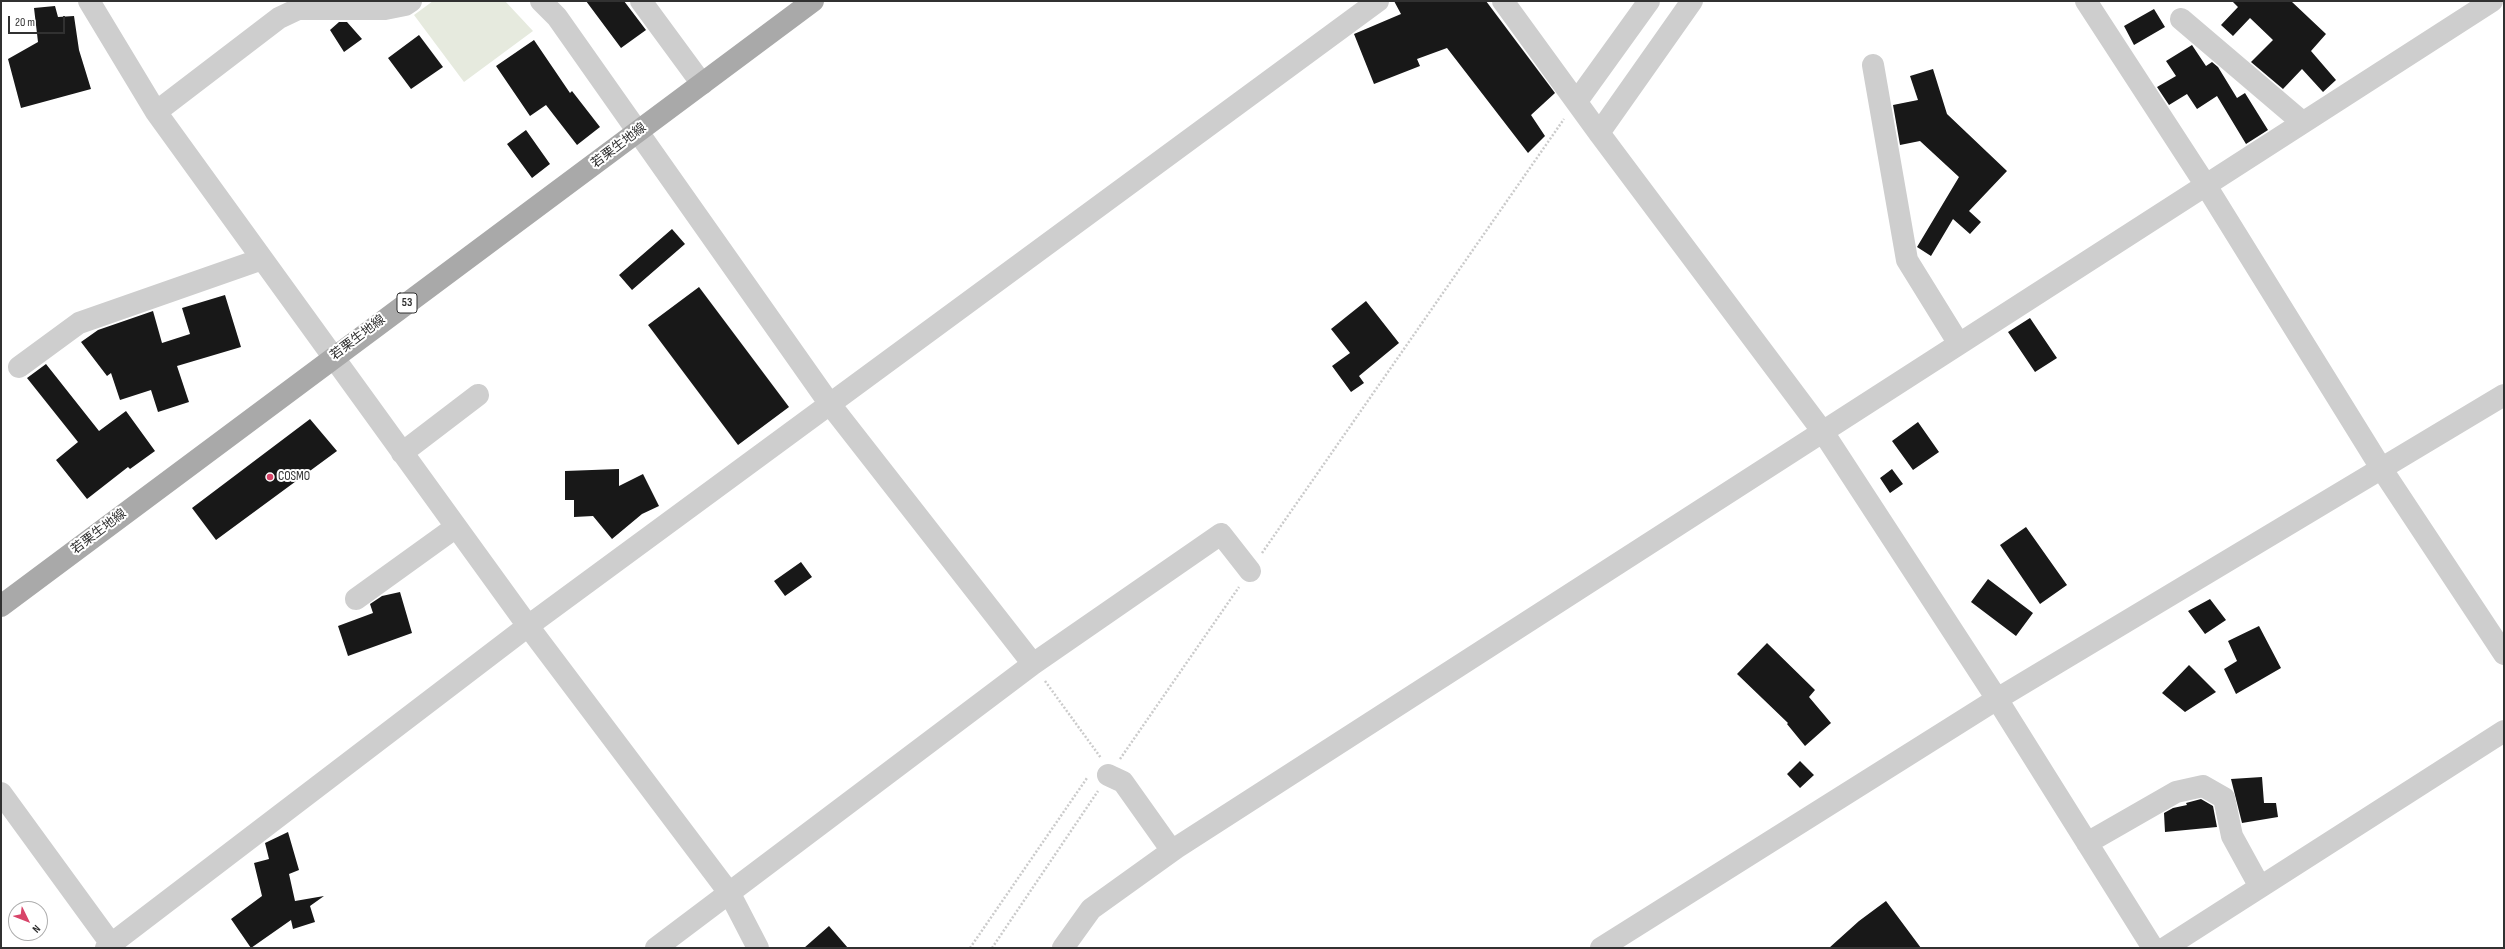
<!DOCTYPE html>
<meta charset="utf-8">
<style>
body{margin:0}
#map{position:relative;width:2505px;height:949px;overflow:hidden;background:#fff;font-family:"Sofia Sans Condensed",sans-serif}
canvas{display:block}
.frame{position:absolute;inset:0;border:2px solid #313131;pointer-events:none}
.north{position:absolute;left:8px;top:901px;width:40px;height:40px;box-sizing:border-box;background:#fff;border:1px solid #adadad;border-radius:50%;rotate:133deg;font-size:11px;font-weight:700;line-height:16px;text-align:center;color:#313131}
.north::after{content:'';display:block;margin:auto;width:14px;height:18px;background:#d84469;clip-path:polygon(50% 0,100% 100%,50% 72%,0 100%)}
.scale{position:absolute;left:8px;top:16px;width:57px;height:18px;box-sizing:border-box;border:2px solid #313131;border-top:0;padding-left:5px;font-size:12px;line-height:14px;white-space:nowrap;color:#313131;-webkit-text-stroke:3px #fff;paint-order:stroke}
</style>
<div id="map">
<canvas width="2505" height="949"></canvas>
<div class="frame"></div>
<div class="north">N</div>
<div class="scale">20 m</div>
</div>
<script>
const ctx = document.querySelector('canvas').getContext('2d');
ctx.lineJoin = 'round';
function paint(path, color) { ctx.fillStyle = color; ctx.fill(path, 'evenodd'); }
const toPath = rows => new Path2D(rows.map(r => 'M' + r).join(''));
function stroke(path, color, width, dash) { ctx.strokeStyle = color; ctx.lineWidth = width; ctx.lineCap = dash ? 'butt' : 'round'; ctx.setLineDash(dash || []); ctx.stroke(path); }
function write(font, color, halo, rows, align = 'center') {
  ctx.font = font + ' "Sofia Sans Condensed","Noto Sans JP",sans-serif'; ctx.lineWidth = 4; ctx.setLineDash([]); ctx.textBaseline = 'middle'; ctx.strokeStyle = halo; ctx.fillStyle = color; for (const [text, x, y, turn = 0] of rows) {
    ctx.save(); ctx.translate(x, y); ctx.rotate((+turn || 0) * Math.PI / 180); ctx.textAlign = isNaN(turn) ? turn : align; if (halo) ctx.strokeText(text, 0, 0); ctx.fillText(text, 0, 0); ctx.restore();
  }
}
paint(toPath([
 [433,1,505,1,533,31,464,82,414,15]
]), '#e6eade');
paint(toPath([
 [586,1,624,1,646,30,621,48],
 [1394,1,1486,1,1555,93,1531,115,1545,136,1528,153,1447,48,1417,59,1420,66,1374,84,1354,34,1401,14],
 [2232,1,2291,1,2326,34,2311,51,2336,80,2323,92,2302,69,2283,89,2251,62,2273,40,2250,18,2233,36,2221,25,2238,7],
 [55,6,58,17,74,16,79,50,91,89,21,108,8,59,38,42,34,8],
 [2154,9,2165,27,2134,45,2124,26],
 [339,22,347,22,362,39,344,52,330,30],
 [419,35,443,67,411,89,388,58],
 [534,40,570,93,572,91,600,127,577,145,546,105,530,116,496,66],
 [2192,45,2206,66,2212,62,2218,67,2237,98,2245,93,2268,130,2246,144,2217,96,2197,109,2187,94,2169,105,2157,87,2176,76,2166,61],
 [1933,69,1947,114,2007,171,1969,211,1981,222,1970,234,1953,219,1931,256,1917,247,1959,177,1920,141,1900,145,1893,105,1918,100,1910,76],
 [526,130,550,164,532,178,507,144],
 [672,229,685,244,632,290,619,275],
 [699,287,789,407,738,445,648,325],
 [225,295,241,347,177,366,189,402,158,412,151,390,120,400,111,373,107,376,81,342,98,330,153,311,162,343,190,334,182,308],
 [1366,301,1399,343,1359,376,1364,383,1351,392,1332,366,1350,353,1331,329],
 [2030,318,2057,358,2035,372,2008,332],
 [46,364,99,431,126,411,155,451,130,469,128,467,87,499,56,460,78,442,27,378],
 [310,419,337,451,216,540,192,508],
 [1918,422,1939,452,1913,470,1892,441],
 [619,469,619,486,643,474,659,506,642,514,612,539,593,516,574,517,574,500,565,500,565,471],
 [1892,469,1903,484,1890,493,1880,478],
 [2026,527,2067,585,2040,604,2000,545],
 [801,562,812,577,785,596,774,581],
 [1988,579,2033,613,2016,636,1971,602],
 [400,592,412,633,348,656,338,626,373,613,370,604,382,596],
 [2210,599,2226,620,2205,634,2188,611],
 [2259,626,2281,668,2236,694,2224,669,2237,661,2228,641],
 [1767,643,1815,690,1809,697,1831,723,1805,746,1787,724,1788,723,1737,674],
 [2189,665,2216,692,2185,712,2162,693],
 [1800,761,1814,775,1800,788,1787,774],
 [2262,777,2264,803,2276,803,2278,817,2242,823,2231,779],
 [2201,799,2213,806,2217,827,2165,832,2164,813,2173,808,2187,805,2186,803],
 [288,832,299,870,289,874,295,901,324,896,310,906,315,922,293,929,291,920,251,948,231,919,262,896,254,863,269,859,265,843],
 [1886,901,1921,948,1829,948,1859,921],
 [829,926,848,948,804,948]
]), '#181818');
stroke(toPath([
 [1262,553,1564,119],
 [1045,681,1101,758],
 [1120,759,1239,587],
 [970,948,1087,778],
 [992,948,1098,791]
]), '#cbcbcb', 2.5, [2, 2]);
stroke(toPath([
 [89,1,156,112,528,626,106,948],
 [541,1,557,17,829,403,1033,664],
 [641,1,702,84],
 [1503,1,1599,133,1823,432,1997,699,2153,948],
 [2086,1,2205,184,2381,468,2504,654],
 [2181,19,2302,122],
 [1873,65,1907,260,1959,344],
 [1577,101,1649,1],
 [156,112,279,18,298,9,385,9,405,5,411,1],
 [1599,133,1692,1],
 [19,367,79,323,262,259],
 [402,453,478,395],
 [356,599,456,527],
 [1108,775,1123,782,1172,851],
 [1,793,114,948],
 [2087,843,2176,792,2203,786,2224,798,2232,836,2260,887],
 [656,948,1033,664,1221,534,1250,571],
 [758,948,730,894,528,626,1378,1],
 [1063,948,1091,909,1176,848,2492,1],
 [1601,948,1997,699,2504,395],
 [2165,948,2504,731]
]), '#cecece', 22);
stroke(toPath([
 [1,606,813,1]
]), '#a9a9a9', 22);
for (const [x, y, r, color] of [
 [270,477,4,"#d84469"]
]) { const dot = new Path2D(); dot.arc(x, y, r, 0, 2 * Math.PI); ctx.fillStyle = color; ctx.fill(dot); stroke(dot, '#fff', 1.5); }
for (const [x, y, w] of [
 [407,303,20]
]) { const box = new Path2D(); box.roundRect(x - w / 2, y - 10, w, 20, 3); ctx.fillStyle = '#fff'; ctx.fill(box); stroke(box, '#313131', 1); }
write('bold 12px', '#313131', null, [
 ["53",407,303]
]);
write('13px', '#313131', '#fff', [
 ["若栗生地線",619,146,-37],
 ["若栗生地線",358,338,-37],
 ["若栗生地線",99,532,-37]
]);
write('13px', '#313131', '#fff', [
 ["COSMO",278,477]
], 'left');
</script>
